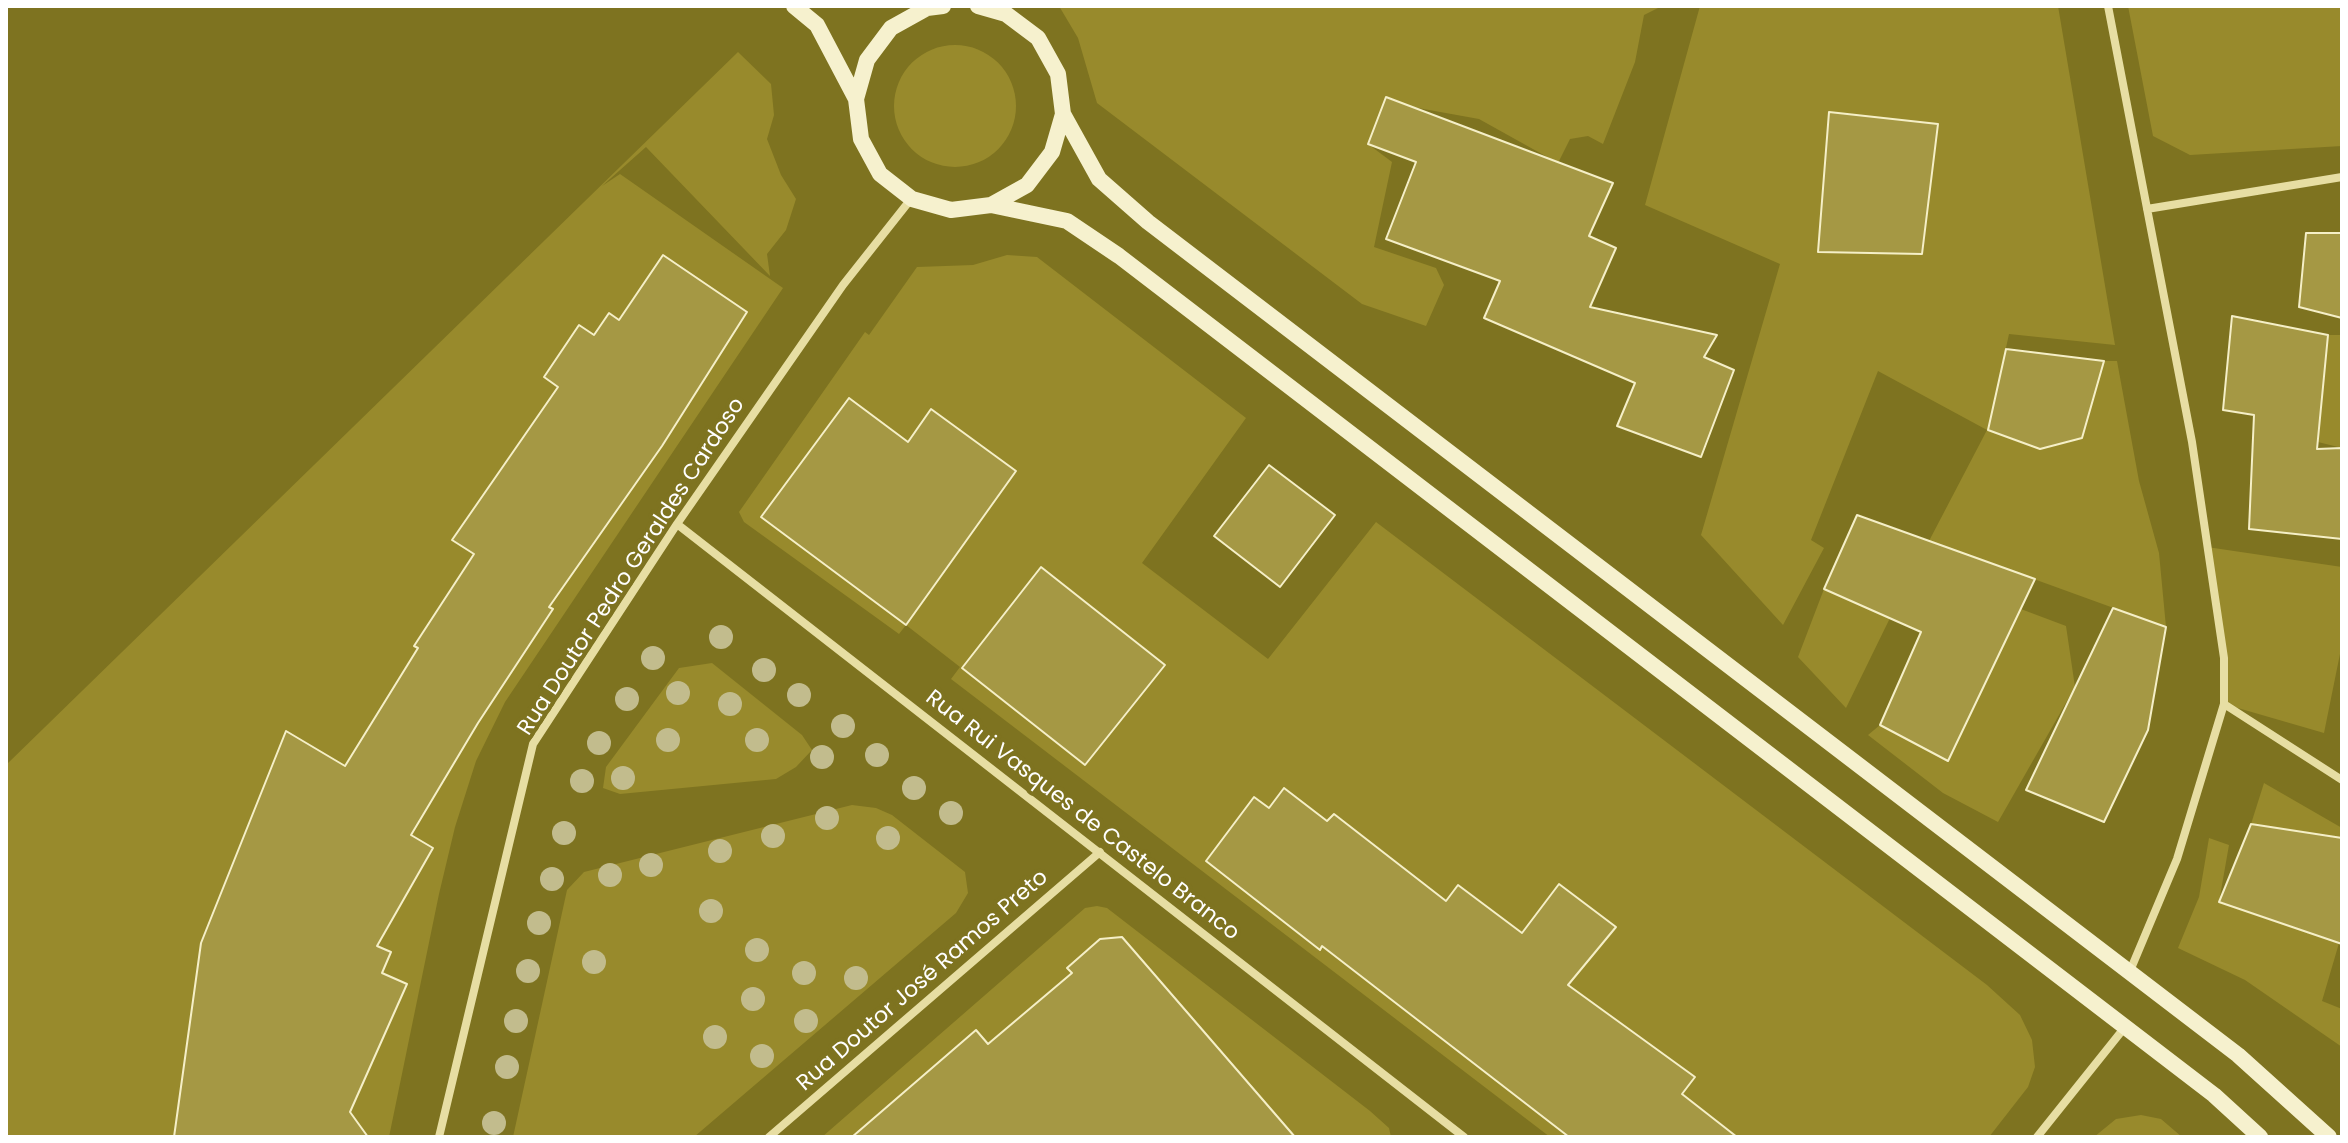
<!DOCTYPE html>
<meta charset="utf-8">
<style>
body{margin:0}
#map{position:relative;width:2348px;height:1143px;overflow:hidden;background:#7e7320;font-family:Poppins,sans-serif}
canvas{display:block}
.frame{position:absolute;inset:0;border:8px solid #fff;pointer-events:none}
</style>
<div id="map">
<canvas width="2348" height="1143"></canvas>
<div class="frame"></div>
</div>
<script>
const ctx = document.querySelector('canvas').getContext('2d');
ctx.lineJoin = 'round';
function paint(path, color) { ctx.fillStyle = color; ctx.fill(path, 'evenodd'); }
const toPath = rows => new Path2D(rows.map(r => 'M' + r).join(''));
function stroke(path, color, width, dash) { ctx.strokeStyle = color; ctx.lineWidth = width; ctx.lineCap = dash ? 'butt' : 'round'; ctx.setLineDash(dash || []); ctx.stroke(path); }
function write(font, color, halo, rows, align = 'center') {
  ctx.font = font + ' Poppins,sans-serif'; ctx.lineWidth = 8; ctx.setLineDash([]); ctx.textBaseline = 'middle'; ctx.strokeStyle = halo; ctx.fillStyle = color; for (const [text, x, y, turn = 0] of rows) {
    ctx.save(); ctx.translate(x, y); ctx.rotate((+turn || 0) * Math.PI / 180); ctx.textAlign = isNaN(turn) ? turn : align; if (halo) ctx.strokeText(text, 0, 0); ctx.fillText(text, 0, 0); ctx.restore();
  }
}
paint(toPath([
 [1059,6,1662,6,1644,15,1635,62,1603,144,1588,136,1570,139,1558,163,1479,119,1407,106,1368,144,1392,162,1374,247,1436,268,1444,285,1426,326,1362,304,1097,103,1078,38],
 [1700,6,2058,6,2115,345,2009,334,1988,430,2040,449,2104,361,2117,361,2139,481,2159,553,2166,627,1929,541,1987,430,1878,371,1811,540,1824,548,1783,625,1701,535,1780,264,1645,205],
 [2128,6,2342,6,2342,146,2190,155,2153,136],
 '894 106a61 61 0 1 1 122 0a61 61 0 1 1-122 0Z',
 [738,52,771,84,774,115,767,139,781,175,796,199,786,230,767,254,770,276,646,147,602,186,620,174,783,288,505,702,476,761,455,827,439,894,389,1137,6,1137,6,765],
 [1007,255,1037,257,1246,418,1142,563,1268,659,1376,522,1987,985,2020,1015,2032,1040,2035,1067,2028,1087,1989,1137,1550,1137,951,679,960,667,906,625,899,634,744,522,739,512,865,332,869,335,917,267,973,265],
 [2328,335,2342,335,2342,448,2318,442],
 [2207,547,2342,567,2342,644,2324,733,2224,704,2224,658],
 [1949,582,2066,626,2075,687,1998,822,1943,793,1868,735,1880,725,1948,761],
 [1824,589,1890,618,1846,708,1798,657],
 [712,663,802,735,812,750,796,767,776,779,620,794,603,788,606,767,679,668],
 [2264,783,2342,828,2342,933,2322,1001,2342,1009,2342,1047,2245,980,2178,948,2199,897,2209,838,2229,845,2219,902,2281,923,2312,833,2251,824],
 [852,805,876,808,892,815,965,872,968,893,956,913,694,1137,513,1137,567,890,584,872],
 [1097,906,1107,908,1370,1111,1389,1128,1391,1137,822,1137,1085,908],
 [2141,1115,2161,1119,2182,1137,2094,1137,2116,1119]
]), '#988a2c');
const building = toPath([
 [1386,97,1613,183,1589,236,1616,248,1590,307,1717,335,1704,357,1734,370,1701,457,1617,426,1635,383,1484,318,1500,281,1386,239,1416,162,1368,144,1386,97],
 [1829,112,1938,124,1922,254,1818,252,1829,112],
 [2306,233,2342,233,2342,318,2299,307,2306,233],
 [663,255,747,312,662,446,549,607,553,609,478,723,411,835,433,848,377,946,391,952,382,973,407,984,350,1112,368,1137,174,1137,201,943,286,731,345,766,418,648,414,646,474,554,452,540,558,387,544,377,579,325,594,335,609,313,619,320,663,255],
 [2232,316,2328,335,2317,449,2342,448,2342,539,2249,529,2254,415,2223,410,2232,316],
 [2006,349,2104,361,2082,438,2040,449,1988,430,2006,349],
 [849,398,908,442,931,409,1016,471,906,625,761,517,849,398],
 [1269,465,1335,515,1280,587,1214,536,1269,465],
 [1857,515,2035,579,1948,761,1880,725,1921,632,1824,589,1857,515],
 [1041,567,1165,665,1085,765,962,668,1041,567],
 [2113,608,2166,627,2148,730,2104,822,2026,790,2113,608],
 [1284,788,1327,821,1334,814,1446,901,1458,885,1522,933,1559,884,1616,927,1568,985,1695,1077,1682,1094,1737,1137,1569,1137,1322,946,1320,950,1206,861,1254,797,1269,808,1284,788],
 [2251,824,2342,838,2342,944,2219,902,2251,824],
 [1122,937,1295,1137,852,1137,976,1030,988,1044,1072,973,1067,968,1100,939,1122,937]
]);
paint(building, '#a59844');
stroke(building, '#f5efc7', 2);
stroke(toPath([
 [2108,6,2192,442,2224,658,2224,704,2342,780],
 [2147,209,2342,177],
 [677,524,1464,1137],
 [2130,971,2177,859,2224,704],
 [439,1137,533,744,677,524,843,285,911,199],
 [769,1137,1100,852],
 [2037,1137,2125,1027]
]), '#e7dea3', 8);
stroke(toPath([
 [794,6,817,25,856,99],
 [943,6,927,8,891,28,867,60,856,99,861,139,880,174,912,199,951,210,991,205,1027,185,1052,152,1063,114,1058,74,1038,38,1006,14,978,6],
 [1063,114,1099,179,1148,222,2238,1055,2329,1137],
 [991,205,1067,221,1119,256,2214,1095,2260,1137]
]), '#f6f1ce', 16);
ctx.fillStyle = '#c2bc8d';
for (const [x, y] of [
 [721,637],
 [653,658],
 [764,670],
 [678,693],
 [799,695],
 [627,699],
 [730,704],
 [843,726],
 [668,740],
 [757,740],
 [599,743],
 [877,755],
 [822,757],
 [623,778],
 [582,781],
 [914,788],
 [951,813],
 [827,818],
 [564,833],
 [773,836],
 [888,838],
 [720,851],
 [651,865],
 [610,875],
 [552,879],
 [711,911],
 [539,923],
 [757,950],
 [594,962],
 [528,971],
 [804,973],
 [856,978],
 [753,999],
 [516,1021],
 [806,1021],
 [715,1037],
 [762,1056],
 [507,1067],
 [494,1123]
]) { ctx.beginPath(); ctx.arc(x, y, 12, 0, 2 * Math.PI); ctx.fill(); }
write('22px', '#fff', '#7e7320', [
 ["Rua Doutor Pedro Geraldes Cardoso",632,567,-57],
 ["Rua Rui Vasques de Castelo Branco",1082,816,38],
 ["Rua Doutor José Ramos Preto",923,981,-41]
]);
</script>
